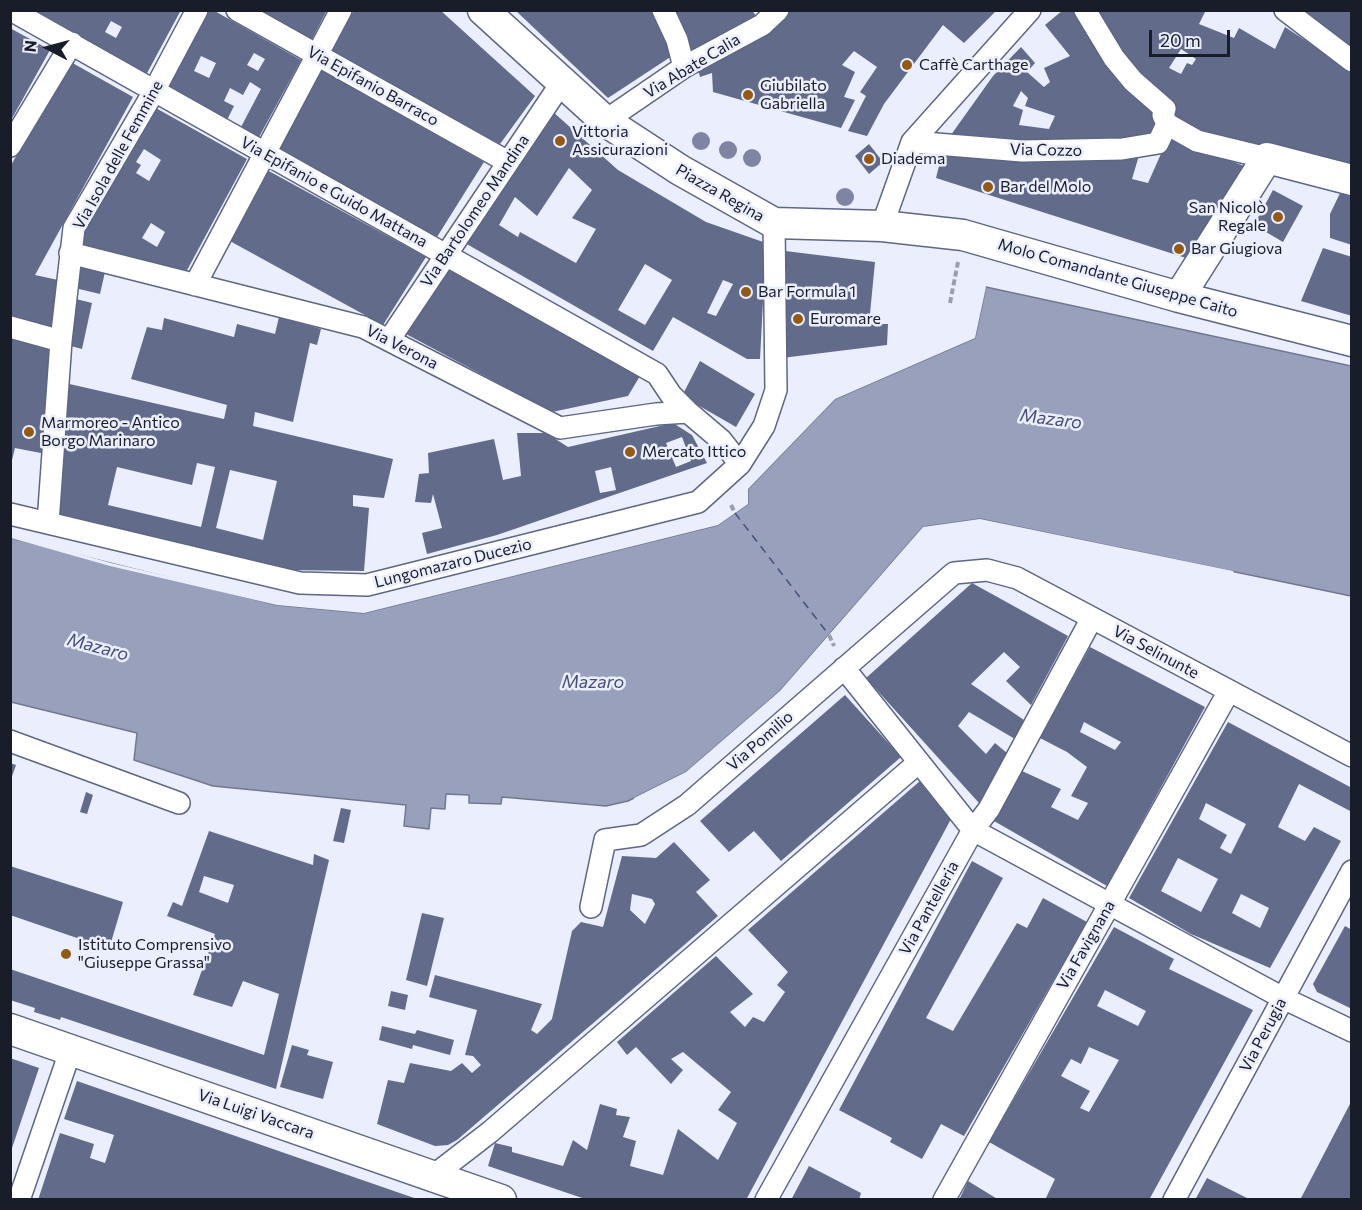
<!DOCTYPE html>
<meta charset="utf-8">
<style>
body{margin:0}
#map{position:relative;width:1362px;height:1210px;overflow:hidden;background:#eaeefd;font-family:Commissioner,sans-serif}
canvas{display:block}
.frame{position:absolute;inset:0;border:12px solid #191c29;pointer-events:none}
.north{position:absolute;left:18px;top:18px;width:60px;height:60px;-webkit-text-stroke:4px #eaeefd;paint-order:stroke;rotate:276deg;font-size:16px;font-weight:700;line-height:24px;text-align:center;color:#191c29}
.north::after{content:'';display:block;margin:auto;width:21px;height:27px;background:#191c29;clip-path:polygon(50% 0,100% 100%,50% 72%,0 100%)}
.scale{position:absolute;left:1149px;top:30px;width:81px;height:27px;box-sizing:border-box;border:3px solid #191c29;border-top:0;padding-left:8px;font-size:18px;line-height:21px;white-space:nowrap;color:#191c29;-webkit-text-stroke:4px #eaeefd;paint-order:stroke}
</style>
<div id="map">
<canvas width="1362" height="1210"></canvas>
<div class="frame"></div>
<div class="north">N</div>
<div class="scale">20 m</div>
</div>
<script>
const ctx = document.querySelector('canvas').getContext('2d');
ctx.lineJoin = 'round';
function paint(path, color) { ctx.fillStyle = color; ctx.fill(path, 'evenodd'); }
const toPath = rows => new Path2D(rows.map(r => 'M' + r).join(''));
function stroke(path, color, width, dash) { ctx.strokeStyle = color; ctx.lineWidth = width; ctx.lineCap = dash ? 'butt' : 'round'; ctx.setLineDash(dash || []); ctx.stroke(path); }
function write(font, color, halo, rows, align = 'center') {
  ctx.font = font + ' Commissioner,sans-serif'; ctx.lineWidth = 5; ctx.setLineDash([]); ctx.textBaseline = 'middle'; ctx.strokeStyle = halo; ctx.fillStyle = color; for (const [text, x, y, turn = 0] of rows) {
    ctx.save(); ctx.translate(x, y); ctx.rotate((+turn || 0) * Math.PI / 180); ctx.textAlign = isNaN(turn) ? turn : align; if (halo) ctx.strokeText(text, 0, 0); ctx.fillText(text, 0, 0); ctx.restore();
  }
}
const water = toPath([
 [986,287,1351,366,1351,596,980,519,923,527,780,691,686,772,628,801,606,806,502,797,501,804,469,803,469,795,446,794,445,809,431,808,429,829,404,826,406,805,213,786,134,760,137,733,11,702,11,538,277,605,364,613,718,525,748,504,748,489,835,399,975,338,986,287]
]);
paint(water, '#98a0bc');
stroke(water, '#727890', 1.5);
paint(toPath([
 [984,286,986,287,975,338,835,399,748,489,748,504,718,525,364,613,277,605,110,566,11,538,11,535,111,563,277,602,364,610,717,522,745,502,745,487,834,397,972,336],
 [980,519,1233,571,1235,575,980,522,925,530,782,694,688,774,635,801,634,798,686,772,780,691,923,527]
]), '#eaeefd');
stroke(toPath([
 [735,513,829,635]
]), '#454f7a', 1.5, [8, 6]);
paint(toPath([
 [28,10,181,10,146,75],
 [111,21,122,27,116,38,105,32],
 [206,10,213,10,301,60,259,137,241,127,261,89,250,82,243,95,230,88,224,101,234,106,227,120,164,86],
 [254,53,265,59,258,71,247,65],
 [201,56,216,63,209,78,194,71],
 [256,10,327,10,311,41],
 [354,10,440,10,535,96,500,144,331,53],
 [515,10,657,10,675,54,608,98],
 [671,10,752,10,756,16,693,56],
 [786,10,997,10,964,43,943,25,884,104,867,136,848,131,866,96,860,92,877,67,854,51,842,65,855,72,844,97,855,100,841,128,713,92,712,73,700,77,697,66],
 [1063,10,1077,10,1159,109,1149,143,1086,147,948,139,993,76,1021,47,1035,63,1027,72,1044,87,1050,82,1044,68,1070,56,1045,25],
 [1021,91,1028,98,1025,106,1055,116,1049,129,1019,125,1023,110,1013,106],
 [1097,10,1206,10,1199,24,1234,38,1239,28,1275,49,1285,27,1352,71,1352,169,1204,133,1170,115,1138,79],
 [1181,49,1196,59,1192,65,1187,63,1181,74,1169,68],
 [1307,10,1352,10,1352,53,1301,19],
 [10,28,50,50,10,122],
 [69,61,133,97,35,275,58,280,55,331,10,318,10,167],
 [321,70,484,162,437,237,279,148],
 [154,107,247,159,185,274,80,248,80,240],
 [144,149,161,160,149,181,136,173,141,165,136,162],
 [151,223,165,232,157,247,142,238],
 [552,111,618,170,706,222,766,243,760,359,747,359,673,317,653,351,465,243],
 [569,168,592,190,572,218,596,229,576,263,520,232,518,237,499,225,515,197,537,216],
 [645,264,672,280,645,325,618,310],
 [723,280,733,284,716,316,707,313],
 [1168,138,1247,167,1186,258,936,178,943,150,1140,152,1132,179,1148,183],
 [869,144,883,162,869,174,855,156],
 [267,170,426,257,383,325,228,240],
 [1343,187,1352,189,1352,245,1330,238,1330,214],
 [1273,190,1303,206,1283,242,1254,225],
 [1323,248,1352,257,1352,316,1301,301],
 [785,251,875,262,869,324,888,324,887,345,782,358],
 [78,265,105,272,100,294,75,288],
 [449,269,640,376,628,396,552,412,406,334],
 [76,299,92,303,82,349,71,346],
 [279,317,321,329,317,345,310,343,293,422,255,412,253,426,393,459,384,498,353,495,353,506,369,508,364,571,281,570,55,517,65,383,224,419,227,405,131,379,147,327,162,330,164,318,234,337,237,324,275,334],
 [197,463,215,467,201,527,108,505,117,467,192,485],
 [230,470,277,481,263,540,216,528],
 [10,337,53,350,46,454,15,448,11,464],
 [700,361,755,394,736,427,682,396],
 [673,423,692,435,707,463,497,535,427,554,422,533,442,528,433,494,431,503,415,502,419,474,429,473,428,453,494,439,503,480,521,476,517,433,546,433,568,447],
 [682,437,691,461,676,467,666,443],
 [611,467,616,490,600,493,595,471],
 [972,583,1068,636,1031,705,1006,681,1020,667,1004,652,971,684,1024,720,1015,739,969,712,958,726,986,754,995,743,1007,753,979,803,866,678],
 [1090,647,1205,707,1107,886,994,821,1022,771,1061,789,1051,807,1078,820,1088,803,1071,796,1087,767,1067,752,1040,738],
 [1084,722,1121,742,1115,750,1080,732],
 [845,695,901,757,781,861,754,831,729,852,700,821],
 [1228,722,1352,788,1352,812,1299,784,1278,827,1305,841,1314,827,1341,841,1270,968,1191,934,1129,898],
 [1206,803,1246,824,1231,854,1220,848,1227,835,1199,819],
 [1178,858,1218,879,1201,912,1161,891],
 [1241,894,1269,908,1260,928,1232,913],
 [10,763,16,765,11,779,10,779],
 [920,781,951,819,746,1200,588,1200,488,1166,495,1143,512,1147,512,1152,563,1166,573,1140,587,1150,600,1104,617,1109,616,1115,630,1117,623,1137,636,1141,630,1166,663,1175,678,1129,718,1160,737,1123,718,1110,731,1092,683,1052,671,1059,683,1070,671,1084,636,1047,627,1055,617,1042,716,956,753,994,730,1012,745,1027,753,1017,764,1022,785,992,777,985,788,972,748,930],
 [86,792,93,795,87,814,80,812],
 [341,808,351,810,344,843,333,841],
 [209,831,313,865,314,854,329,860,276,1089,61,1017,60,1020,34,1012,35,1008,10,1000,10,969,264,1055,279,994,243,981,232,1007,193,995,215,934,167,916,173,902,182,906],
 [204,876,234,885,228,903,199,892],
 [674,842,710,880,696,892,718,916,457,1140,448,1145,435,1146,377,1124,388,1080,404,1083,410,1063,451,1071,462,1063,472,1073,481,1065,473,1056,465,1055,477,1010,429,997,435,975,542,1004,531,1030,537,1034,552,1019,572,931,581,922,603,927,622,856,656,858],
 [632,894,652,899,655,904,645,924,630,910],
 [972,861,1003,878,926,1018,953,1031,1017,923,1027,928,1043,898,1087,922,964,1136,941,1124,922,1159,890,1142,892,1138,839,1110],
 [10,866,123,902,109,949,10,915],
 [422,913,444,918,427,986,406,980],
 [1345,926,1352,930,1352,1009,1317,992,1313,984],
 [1114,927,1174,959,1169,969,1253,1010,1149,1200,1045,1200,1055,1179,989,1142],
 [1105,990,1146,1011,1138,1026,1097,1006],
 [1089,1047,1119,1060,1089,1112,1080,1108,1090,1091,1061,1076,1071,1059,1081,1064],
 [391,991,408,995,405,1010,388,1006],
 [382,1026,415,1034,417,1030,454,1040,450,1055,413,1045,412,1049,379,1040],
 [292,1045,309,1050,307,1055,333,1062,323,1099,280,1087],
 [10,1058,39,1068,11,1151,10,1151],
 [77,1081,417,1199,417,1200,38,1200,60,1133,94,1144,90,1158,105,1163,114,1135,64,1119],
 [1352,1100,1352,1200,1300,1200],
 [809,1166,861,1193,859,1200,791,1200],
 [1207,1178,1251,1200,1195,1200],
 [968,1181,999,1200,959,1200]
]), '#636b8a');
const street = toPath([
 [11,10,657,374,671,395,688,412],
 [237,10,508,162],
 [663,10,677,40,684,67],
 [1085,10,1114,58,1133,81,1165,109,1163,115,1167,124,1197,141,1267,158],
 [1285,10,1352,61],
 [605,121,684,67,762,25,778,10],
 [912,142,1022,151,1122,149,1158,143,1167,124],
 [10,146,72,43],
 [882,226,912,142,1030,10],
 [70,253,363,327,560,428,656,414,688,412,721,440,740,464],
 [195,285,341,10],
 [10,327,61,341],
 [389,340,562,82],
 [10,514,300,583,367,585,698,502,740,464,764,426,776,390,774,223],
 [48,523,61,341,74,228,153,93,197,10],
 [844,668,973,830,1283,998,1352,1031],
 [10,741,179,803],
 [591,907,605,840,641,835,687,805,954,573,987,570,1017,578,1352,756],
 [433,1176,490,1132,919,762],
 [19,1200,71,1049],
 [766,1200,973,830,989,809,1092,618],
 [944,1200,1229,691],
 [1174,1200,1352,871]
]);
const secondary = toPath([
 [483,10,605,121,680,170,774,223,882,226,963,235,1179,297,1352,341],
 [1179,297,1267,158,1352,180],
 [10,1029,501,1200]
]);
stroke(street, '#5e6685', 24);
stroke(secondary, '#5e6685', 33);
stroke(toPath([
 [950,303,958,262],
 [731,505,735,513],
 [829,635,834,646]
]), '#9b9ead', 4, [6, 3]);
stroke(street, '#fff', 21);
stroke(secondary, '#fff', 30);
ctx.fillStyle = '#7e84a1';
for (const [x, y] of [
 [701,141],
 [728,150],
 [752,158],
 [845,197]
]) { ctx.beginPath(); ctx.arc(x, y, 9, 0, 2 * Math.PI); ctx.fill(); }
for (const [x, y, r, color] of [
 [907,65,6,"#935917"],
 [748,95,6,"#935917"],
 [560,141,6,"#935917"],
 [869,159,6,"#935917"],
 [988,187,6,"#935917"],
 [1278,217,6,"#935917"],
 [1179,249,6,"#935917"],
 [746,292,6,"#935917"],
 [798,319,6,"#935917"],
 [29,432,6,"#935917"],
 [630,452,6,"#935917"],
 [66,954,6,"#935917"]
]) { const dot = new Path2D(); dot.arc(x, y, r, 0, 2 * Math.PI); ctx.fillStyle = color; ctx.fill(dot); stroke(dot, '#eaeefd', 2); }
write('16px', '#191c29', '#eaeefd', [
 ["Caffè Carthage",919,65],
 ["Giubilato",760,86],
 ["Gabriella",760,104],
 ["Vittoria",572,132],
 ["Assicurazioni",572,150],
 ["Diadema",881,159],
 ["Bar del Molo",1000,187],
 ["San Nicolò",1266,208,"right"],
 ["Regale",1266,226,"right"],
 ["Bar Giugiova",1191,249],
 ["Bar Formula 1",758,292],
 ["Euromare",810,319],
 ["Marmoreo - Antico",41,423],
 ["Borgo Marinaro",41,441],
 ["Mercato Ittico",642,452],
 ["Istituto Comprensivo",78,945],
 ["\"Giuseppe Grassa\"",78,963]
], 'left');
write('16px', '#191c29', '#eaeefd', [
 ["Via Abate Calia",692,66,-31],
 ["Via Epifanio Barraco",373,86,29],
 ["Via Cozzo",1046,150,1],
 ["Via Isola delle Femmine",118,155,-61],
 ["Via Epifanio e Guido Mattana",334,192,29],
 ["Piazza Regina",720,193,30],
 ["Via Bartolomeo Mandina",475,211,-56],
 ["Molo Comandante Giuseppe Caito",1118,278,16],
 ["Via Verona",402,347,27],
 ["Lungomazaro Ducezio",453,563,-14],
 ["Via Selinunte",1156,652,28],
 ["Via Pomilio",760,741,-41],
 ["Via Pantelleria",929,908,-61],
 ["Via Favignana",1086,945,-60],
 ["Via Perugia",1263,1035,-62],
 ["Via Luigi Vaccara",256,1114,19]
]);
write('italic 18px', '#454f7a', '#eaeefd', [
 ["Mazaro",1051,419,7],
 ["Mazaro",98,647,15],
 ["Mazaro",593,682]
]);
</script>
